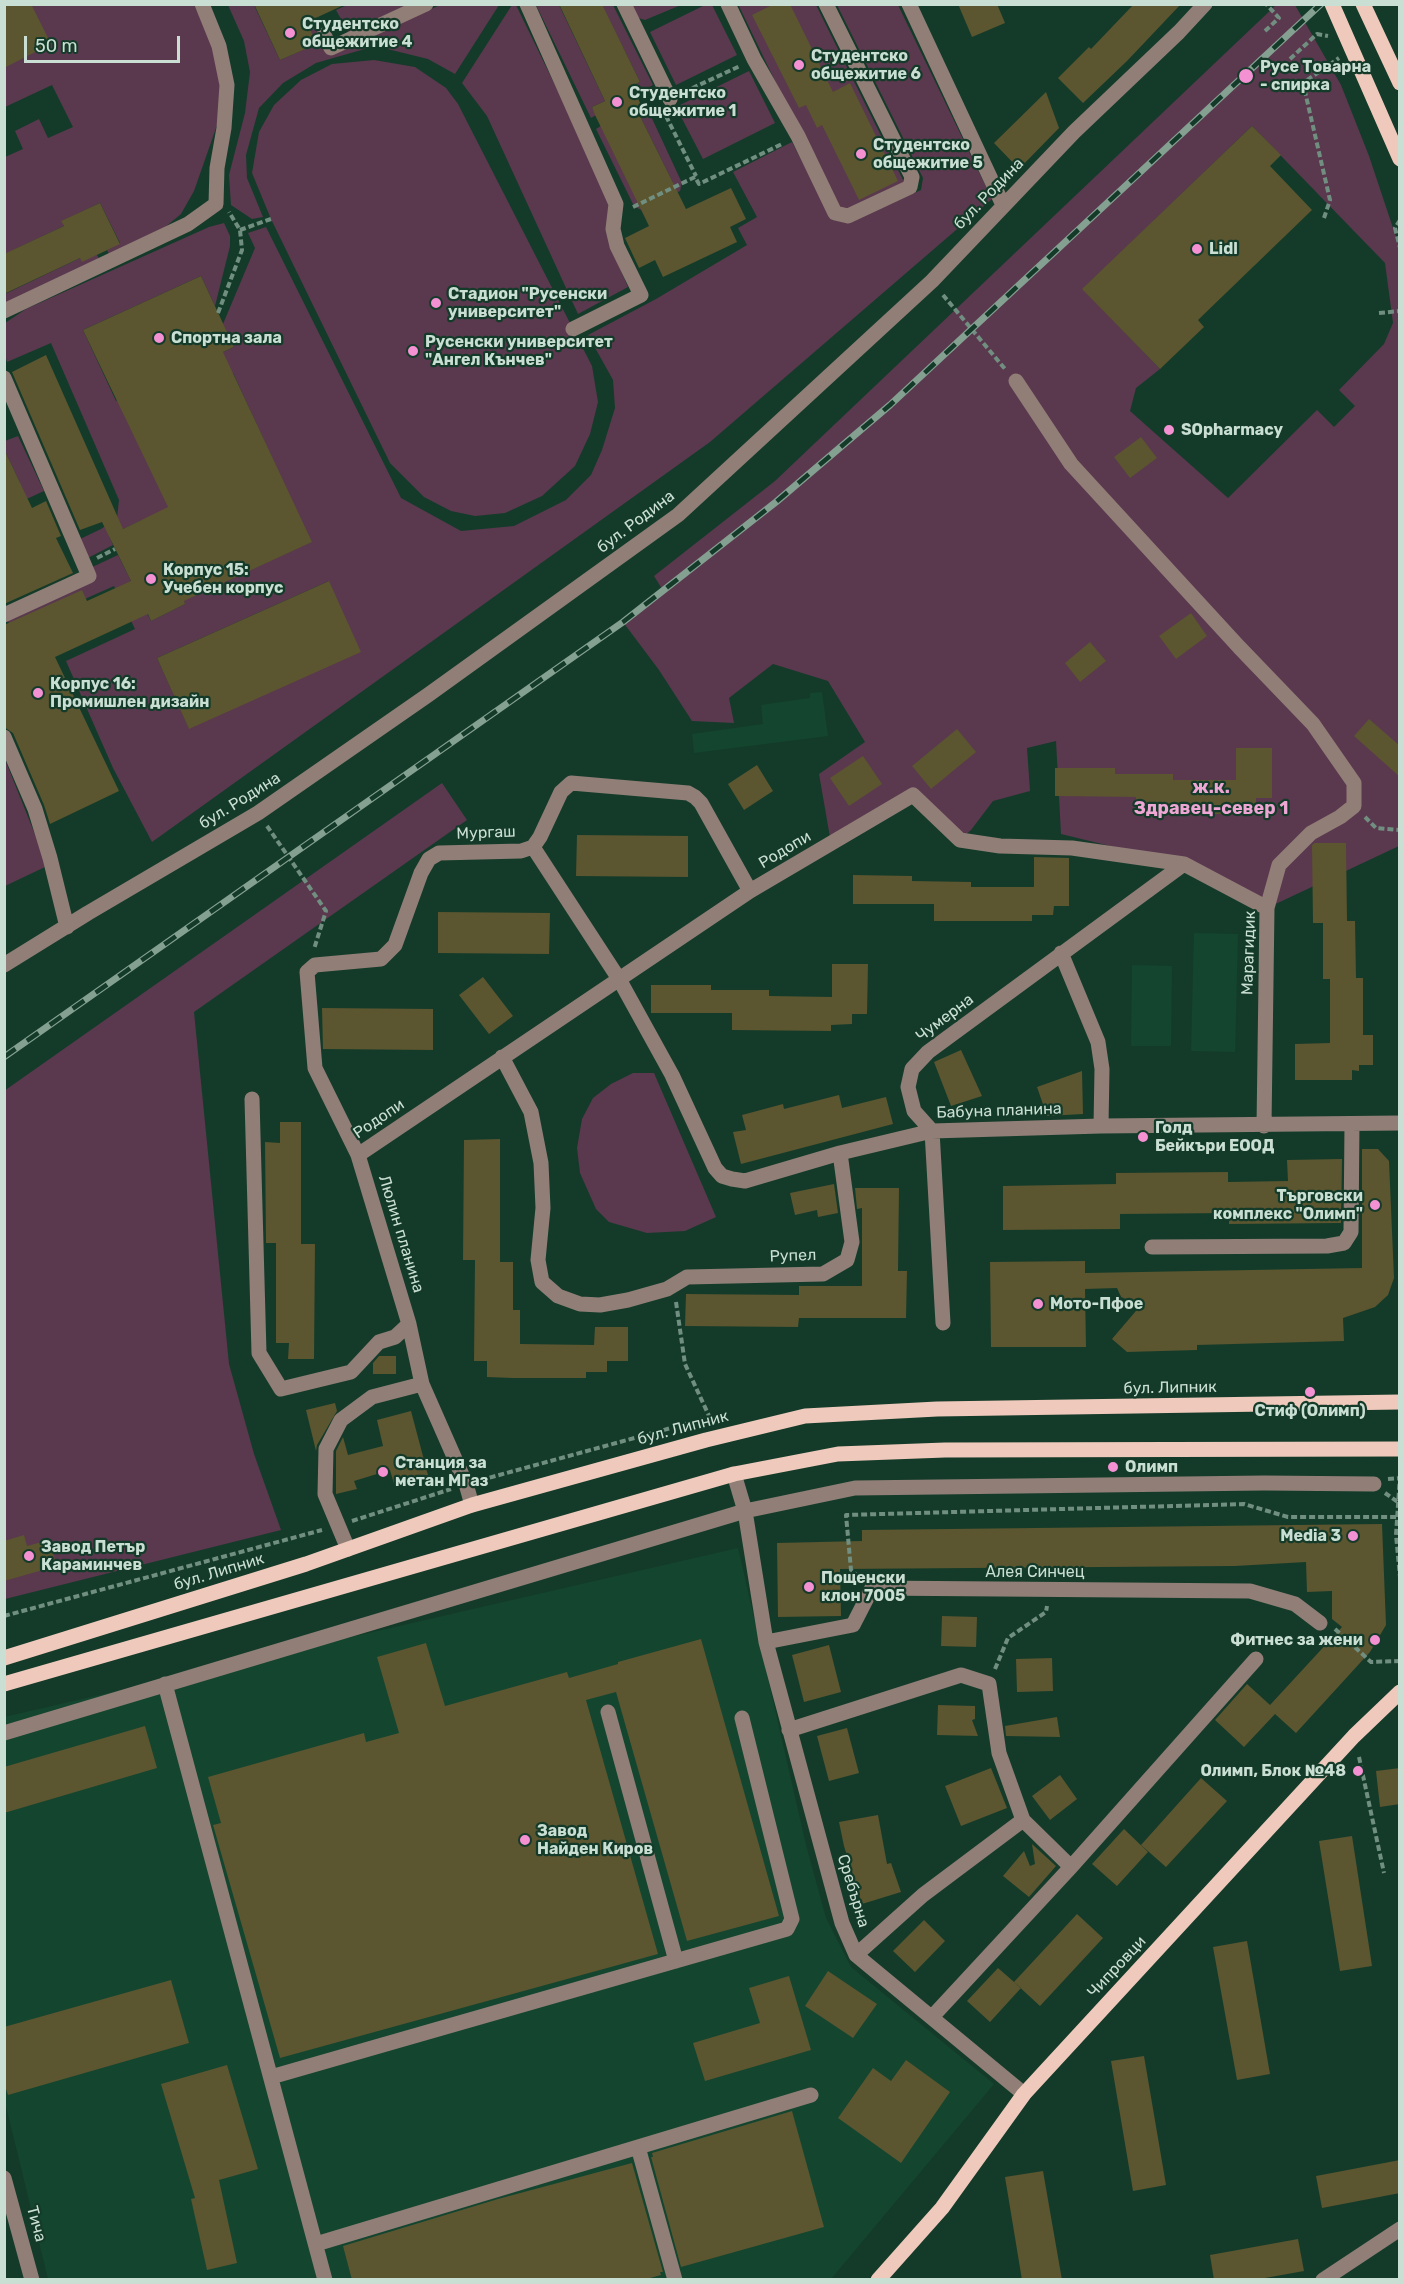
<!DOCTYPE html>
<meta charset="utf-8">
<style>
body{margin:0}
#map{position:relative;width:1404px;height:2284px;overflow:hidden;background:#143b29;font-family:Rubik,sans-serif}
canvas{display:block}
.frame{position:absolute;inset:0;border:6px solid #cadfd3;pointer-events:none}
.scale{position:absolute;left:24px;top:36px;width:156px;height:27px;box-sizing:border-box;border:3px solid #cadfd3;border-top:0;padding-left:8px;font-size:18px;line-height:21px;white-space:nowrap;color:#cadfd3;-webkit-text-stroke:4px #143b29;paint-order:stroke}
</style>
<div id="map">
<canvas width="1404" height="2284"></canvas>
<div class="frame"></div>
<div class="scale">50 m</div>
</div>
<script>
const ctx = document.querySelector('canvas').getContext('2d');
ctx.lineJoin = 'round';
function paint(path, color) { ctx.fillStyle = color; ctx.fill(path, 'evenodd'); }
const toPath = rows => new Path2D(rows.map(r => 'M' + r).join(''));
function stroke(path, color, width, dash) { ctx.strokeStyle = color; ctx.lineWidth = width; ctx.lineCap = dash ? 'butt' : 'round'; ctx.setLineDash(dash || []); ctx.stroke(path); }
function write(font, color, halo, rows, align = 'center') {
  ctx.font = font + ' Rubik,sans-serif'; ctx.lineWidth = 4.5; ctx.setLineDash([]); ctx.textBaseline = 'middle'; ctx.strokeStyle = halo; ctx.fillStyle = color; for (const [text, x, y, turn = 0] of rows) {
    ctx.save(); ctx.translate(x, y); ctx.rotate((+turn || 0) * Math.PI / 180); ctx.textAlign = isNaN(turn) ? turn : align; if (halo) ctx.strokeText(text, 0, 0); ctx.fillText(text, 0, 0); ctx.restore();
  }
}
paint(toPath([
 [822,692,828,736,694,753,692,734,763,724,761,705,810,698,810,693],
 [1194,933,1238,934,1235,1052,1191,1051],
 [1132,965,1172,966,1171,1046,1131,1046],
 [738,1548,806,1845,826,1918,851,1967,994,2084,831,2279,48,2279,5,2102,4,1717]
]), '#14452f');
paint(toPath([
 [738,4,816,5,906,186,847,214,837,210],
 [10,5,194,5,215,49,223,81,222,111,194,191,181,214,158,233,111,258,107,250,120,243,100,203,62,221,64,226,5,254,5,157,23,149,15,131,39,119,48,138,73,127,52,85,5,107,5,67],
 [228,5,254,5,280,60,316,44,307,22,315,19,330,54,440,5,499,5,455,74,428,59,375,46,316,63,283,83,259,108,246,155,247,178,263,217,252,219,231,205,229,175,245,113,250,72,244,41],
 [347,5,407,5,348,32,336,10],
 [512,5,516,5,610,198,609,243,628,287,578,314,487,116,462,83],
 [536,5,559,5,605,101,592,107,596,115,591,118],
 [602,5,613,5,653,85,637,94,639,101,626,89,640,82],
 [628,5,681,5,645,20,635,17],
 [705,5,712,5,737,55,676,85,650,32],
 [837,5,898,5,992,199,710,442,152,842,113,768,66,661,135,629,114,586,13,631,7,619,88,569,118,555,151,621,185,604,142,520,109,536,113,545,86,559,78,540,101,529,117,518,119,500,51,343,7,362,5,355,5,323,26,309,209,227,224,223,230,236,230,246,215,306,201,276,83,330,116,401,234,347,223,324,255,248,248,233,266,227,401,498,461,531,514,526,566,500,591,475,602,450,615,408,613,380,588,335,656,299,747,245,738,228,757,217,733,172,792,142,833,220,847,223,921,190,923,178],
 [233,373,311,542,207,590],
 [329,581,189,728,157,658],
 [1276,5,1295,5,1341,85,1369,156,1399,246,1399,846,1267,908,1184,864,1061,834,1056,741,1027,748,1030,791,993,801,971,830,960,840,913,795,831,843,819,774,865,742,828,681,773,664,729,698,734,723,692,721,659,670,623,622,664,592,654,576,775,481],
 [1252,126,1385,263,1393,323,1384,344,1339,390,1355,406,1334,427,1317,410,1228,498,1130,411,1136,388,1160,369,1083,289],
 [374,60,415,67,446,88,458,104,592,366,598,402,590,434,575,466,542,496,505,513,475,516,451,511,424,497,390,463,271,219,252,173,259,132,274,105,301,80,332,64],
 [749,71,775,123,703,159,676,107],
 [649,112,682,183,680,191,641,210,634,206,596,129,601,126,673,183,640,116],
 [97,255,102,264,5,310,5,294,80,258],
 [18,436,44,491,5,509,4,490,20,483,4,449,5,441],
 [4,757,42,852,45,867,5,886],
 [442,783,467,820,194,1012,229,1364,254,1454,281,1530,5,1599,4,1091],
 [633,1073,654,1073,716,1217,685,1231,647,1233,609,1222,596,1209,580,1173,577,1148,582,1119,593,1098,611,1084]
]), '#5a384e');
paint(toPath([
 [4,4,31,4,51,44,4,68],
 [254,4,346,4,307,22,317,44,280,60],
 [559,4,602,4,640,82,632,86,645,113,640,116,686,209,731,188,746,219,730,227,737,242,663,277,655,260,639,268,625,238,649,226,595,115,592,107,605,101],
 [774,4,790,4,833,92,850,83,898,181,859,200,822,125,817,128,806,105,799,108,752,15],
 [958,4,997,4,1005,23,972,37],
 [1134,4,1181,4,1127,61,1083,103,1058,78,1089,47,1091,49],
 [1046,92,1059,128,1019,169,994,143],
 [1252,126,1281,155,1270,166,1312,210,1198,320,1204,327,1160,369,1082,289],
 [100,203,120,244,82,262,80,258,4,294,4,254,64,226,61,221],
 [201,276,234,347,223,352,312,542,184,601,185,604,151,621,148,614,55,657,119,791,50,824,44,805,13,733,4,727,4,625,82,590,87,601,131,581,102,522,80,530,12,372,46,355,123,529,168,507,83,330],
 [1141,437,1157,458,1130,478,1114,457],
 [4,449,32,508,46,501,61,536,56,538,73,573,4,604],
 [329,581,361,652,189,729,157,658],
 [1191,613,1207,636,1176,659,1159,636],
 [1090,642,1106,661,1080,682,1065,663],
 [1369,719,1400,746,1400,777,1354,736],
 [957,729,976,752,931,789,912,766],
 [1236,748,1272,748,1272,798,1256,798,1256,808,1235,808,1235,814,1136,814,1136,797,1055,796,1055,768,1115,768,1115,774,1173,774,1173,780,1236,780],
 [863,756,882,784,849,806,830,778],
 [757,765,773,791,744,810,728,784],
 [577,835,688,836,688,877,576,876],
 [1315,843,1346,843,1347,921,1355,921,1356,978,1363,978,1363,1035,1373,1035,1373,1065,1359,1065,1359,1071,1352,1070,1352,1080,1295,1080,1295,1044,1330,1043,1330,979,1323,979,1323,923,1313,923,1312,845],
 [1034,857,1069,858,1069,906,1054,906,1053,915,1032,915,1032,921,934,921,934,904,853,904,853,875,912,876,912,881,971,882,971,887,1034,887],
 [438,912,550,913,549,954,438,953],
 [832,964,868,964,867,1014,852,1014,852,1024,831,1025,831,1031,732,1030,732,1013,651,1013,651,985,711,985,711,990,769,990,769,996,832,997],
 [483,977,513,1016,489,1034,459,995],
 [322,1008,433,1009,433,1050,323,1049],
 [961,1050,982,1096,951,1106,934,1062],
 [1082,1071,1083,1114,1047,1116,1037,1087],
 [839,1095,842,1108,886,1097,893,1124,741,1164,733,1132,746,1130,742,1115,783,1104,784,1109],
 [280,1122,301,1122,301,1244,315,1244,314,1359,288,1359,289,1343,276,1343,276,1243,266,1243,265,1142,280,1143],
 [500,1139,500,1262,513,1262,513,1310,520,1310,520,1344,594,1345,595,1327,628,1327,628,1361,607,1361,607,1372,586,1372,586,1378,513,1378,487,1377,487,1361,474,1361,475,1260,463,1260,464,1140],
 [1362,1149,1378,1149,1389,1161,1394,1278,1388,1295,1375,1307,1343,1318,1344,1341,1197,1345,1197,1350,1127,1352,1112,1339,1141,1305,1121,1297,1117,1288,1085,1289,1086,1347,991,1347,990,1262,1085,1261,1085,1273,1362,1268],
 [1342,1159,1341,1223,1229,1224,1229,1213,1120,1214,1120,1229,1003,1230,1003,1186,1116,1184,1116,1173,1228,1172,1228,1182,1288,1181,1287,1160],
 [834,1184,838,1213,818,1217,817,1210,795,1215,790,1193],
 [855,1188,899,1188,898,1271,907,1271,906,1318,799,1318,798,1327,685,1326,686,1294,799,1295,799,1286,862,1286,862,1208,857,1209],
 [379,1356,396,1356,396,1374,373,1374,373,1363],
 [335,1403,337,1411,317,1445,316,1451,306,1410],
 [411,1411,428,1475,394,1484,390,1470,354,1481,357,1489,336,1494,336,1451,343,1437,348,1455,383,1446,377,1420],
 [1382,1524,1386,1625,1370,1652,1296,1733,1275,1714,1244,1747,1215,1720,1247,1684,1270,1705,1342,1627,1332,1619,1332,1591,1307,1592,1306,1562,1235,1566,840,1569,841,1616,778,1617,777,1543,862,1541,862,1530],
 [24,1535,27,1546,49,1540,57,1566,4,1581,4,1541],
 [942,1616,977,1617,976,1647,941,1646],
 [701,1639,779,1916,687,1941,616,1692,586,1700,658,1954,280,2058,213,1825,221,1823,208,1777,364,1733,366,1742,399,1733,377,1657,426,1643,445,1706,567,1672,569,1678,618,1664,618,1662],
 [829,1645,841,1692,804,1702,792,1655],
 [1052,1658,1053,1691,1017,1692,1016,1659],
 [938,1705,975,1706,975,1719,972,1720,978,1736,937,1735],
 [1057,1717,1060,1737,1006,1736,1005,1726],
 [145,1726,157,1768,4,1813,4,1767],
 [847,1728,859,1773,829,1781,817,1736],
 [991,1768,1007,1808,961,1826,945,1786],
 [1400,1768,1400,1804,1380,1807,1376,1771],
 [1060,1775,1077,1799,1050,1820,1032,1796],
 [1201,1778,1227,1801,1166,1867,1141,1845],
 [878,1815,887,1864,891,1863,901,1892,862,1904,844,1846,839,1822],
 [1124,1829,1148,1852,1117,1886,1092,1864],
 [1352,1836,1372,1966,1340,1971,1319,1841],
 [1032,1844,1056,1866,1029,1897,1003,1876,1024,1851,1030,1866,1035,1864],
 [1077,1914,1103,1938,1040,2006,1014,1982],
 [924,1920,945,1941,915,1972,893,1951],
 [1247,1941,1270,2074,1237,2080,1213,1947],
 [998,1968,1021,1988,990,2022,967,2001],
 [828,1971,877,2004,853,2038,805,2006],
 [789,1976,811,2050,705,2081,693,2043,760,2023,749,1988],
 [171,1980,189,2043,8,2095,4,2083,4,2027],
 [1144,2056,1166,2185,1133,2191,1111,2061],
 [906,2060,950,2092,901,2163,838,2118,873,2068,891,2081],
 [227,2065,258,2169,219,2180,237,2263,207,2270,191,2199,195,2198,161,2084],
 [792,2111,824,2227,681,2267,651,2157,653,2157,652,2153],
 [1400,2160,1400,2193,1322,2208,1316,2176],
 [632,2163,663,2272,660,2272,661,2275,643,2280,352,2280,343,2246,498,2199],
 [1043,2171,1062,2280,1022,2280,1005,2177],
 [1298,2239,1304,2271,1254,2280,1214,2280,1210,2255]
]), '#5b5530');
stroke(toPath([
 [1265,31,1279,18,1266,4],
 [1290,59,1317,34,1328,36],
 [684,92,740,66],
 [666,116,696,176],
 [633,207,695,177,699,184,782,144],
 [1324,218,1330,200,1303,83,1339,58],
 [1400,220,1395,228,1400,248],
 [240,230,271,219],
 [943,295,1005,369],
 [218,313,242,250,240,230,229,212],
 [1379,313,1400,311],
 [97,558,115,549],
 [1365,817,1376,828,1400,830],
 [267,826,326,911,314,949],
 [676,1302,685,1364,710,1418],
 [1400,1475,1396,1535,1400,1577],
 [1388,1479,1400,1478],
 [481,1480,700,1420,726,1415],
 [1385,1493,1399,1503],
 [352,1521,451,1489],
 [859,1577,851,1570,846,1515,1244,1504,1288,1517,1400,1517],
 [4,1616,322,1530],
 [1335,1629,1371,1662,1400,1661],
 [995,1669,1008,1638,1046,1612,1047,1606],
 [1359,1757,1384,1873]
]), '#718f80', 4, [6, 3]);
stroke(toPath([
 [527,4,616,204,613,229,617,246,641,295,573,329],
 [624,4,670,99],
 [728,4,754,59,798,136,835,213,848,216,910,187,912,177,826,4],
 [909,4,1003,205],
 [324,35,331,48,426,4],
 [4,311,188,224,216,204,217,168,224,128,227,85,219,46,202,4],
 [4,378,89,576,4,615],
 [1016,381,1071,464,1239,647,1313,724,1354,783,1354,806,1340,817,1311,833,1279,865,1267,908,1264,1126],
 [4,737,35,809,50,858,67,927],
 [533,847,619,979,672,1075,715,1168,722,1176,732,1179,745,1181,840,1153,932,1131,1101,1126,1400,1123],
 [1061,953,1098,1042,1102,1069,1101,1126],
 [4,965,88,913,258,813,428,695,678,515,932,281,1074,132,1179,32,1205,4],
 [502,1057,531,1112,541,1163,543,1208,538,1260,542,1282,558,1296,580,1304,600,1305,628,1300,667,1289,687,1277,823,1274,847,1260,852,1242,840,1153],
 [252,1099,259,1353,281,1389,351,1372,379,1342,395,1337,409,1324],
 [358,1155,750,891,913,795,960,840,1000,846,1072,848,1184,864,1267,908],
 [1152,1247,1327,1246,1344,1243,1351,1232,1352,1124],
 [943,1323,932,1131,914,1111,908,1087,912,1069,928,1052,1184,864],
 [734,1474,745,1511,766,1642,842,1923,856,1955,1024,2094],
 [472,1505,466,1484,422,1384,409,1324,358,1155,315,1068,307,972,315,965,381,959,395,945,421,873,429,859,439,853,521,851,533,847,540,837,561,792,571,783,688,793,695,797,701,803,750,891],
 [348,1549,325,1494,326,1449,341,1420,372,1397,422,1384],
 [766,1642,853,1625,872,1588,1250,1591,1295,1604,1320,1623],
 [165,1684,325,2280],
 [608,1712,676,1961],
 [789,1730,961,1675,989,1684,999,1753,1023,1820,1071,1867],
 [4,1733,745,1511,855,1488,1264,1483,1374,1484],
 [856,1955,923,1895,1023,1820],
 [932,2017,1071,1867,1256,1659],
 [271,2077,787,1929,792,1919,742,1718],
 [638,2147,675,2280],
 [4,2178,32,2280],
 [316,2244,811,2095],
 [1323,2280,1400,2229]
]), '#907e77', 15);
stroke(toPath([
 [1332,4,1400,159],
 [1363,4,1400,83],
 [4,1658,306,1564,472,1505,706,1440,805,1416,937,1409,1400,1402],
 [4,1684,734,1474,838,1454,945,1450,1400,1449],
 [878,2280,942,2208,1024,2094,1354,1736,1400,1692]
]), '#efc9bb', 15);
const rail = toPath([
 [4,1057,623,622,776,502,890,405,1321,4]
]);
stroke(rail, '#84a091', 7);
stroke(rail, '#143b29', 4.5, [14]);
for (const [x, y, r, color] of [
 [290,33,6,"#f491d3"],
 [799,65,6,"#f491d3"],
 [1246,76,8,"#f491d3"],
 [617,102,6,"#f491d3"],
 [861,154,6,"#f491d3"],
 [1197,249,6,"#f491d3"],
 [436,303,6,"#f491d3"],
 [159,338,6,"#f491d3"],
 [413,351,6,"#f491d3"],
 [1169,430,6,"#f491d3"],
 [151,579,6,"#f491d3"],
 [38,693,6,"#f491d3"],
 [1143,1137,6,"#f491d3"],
 [1375,1205,6,"#f491d3"],
 [1038,1304,6,"#f491d3"],
 [1310,1392,6,"#f491d3"],
 [1113,1467,6,"#f491d3"],
 [383,1472,6,"#f491d3"],
 [1353,1536,6,"#f491d3"],
 [29,1556,6,"#f491d3"],
 [809,1587,6,"#f491d3"],
 [1375,1640,6,"#f491d3"],
 [1358,1771,6,"#f491d3"],
 [525,1840,6,"#f491d3"]
]) { const dot = new Path2D(); dot.arc(x, y, r, 0, 2 * Math.PI); ctx.fillStyle = color; ctx.fill(dot); stroke(dot, '#143b29', 2); }
write('bold 16px', '#cadfd3', '#143b29', [
 ["Студентско",302,24],
 ["общежитие 4",302,42],
 ["Студентско",811,56],
 ["общежитие 6",811,74],
 ["Русе Товарна",1260,67],
 ["- спирка",1260,85],
 ["Студентско",629,93],
 ["общежитие 1",629,111],
 ["Студентско",873,145],
 ["общежитие 5",873,163],
 ["Lidl",1209,249],
 ["Стадион \"Русенски",448,294],
 ["университет\"",448,312],
 ["Спортна зала",171,338],
 ["Русенски университет",425,342],
 ["\"Ангел Кънчев\"",425,360],
 ["SOpharmacy",1181,430],
 ["Корпус 15:",163,570],
 ["Учебен корпус",163,588],
 ["Корпус 16:",50,684],
 ["Промишлен дизайн",50,702],
 ["Голд",1155,1128],
 ["Бейкъри ЕООД",1155,1146],
 ["Търговски",1363,1196,"right"],
 ["комплекс \"Олимп\"",1363,1214,"right"],
 ["Мото-Пфое",1050,1304],
 ["Стиф (Олимп)",1310,1411,"center"],
 ["Станция за",395,1463],
 ["метан МГаз",395,1481],
 ["Олимп",1125,1467],
 ["Media 3",1341,1536,"right"],
 ["Завод Петър",41,1547],
 ["Караминчев",41,1565],
 ["Пощенски",821,1578],
 ["клон 7005",821,1596],
 ["Фитнес за жени",1363,1640,"right"],
 ["Олимп, Блок №48",1346,1771,"right"],
 ["Завод",537,1831],
 ["Найден Киров",537,1849]
], 'left');
write('16px', '#cadfd3', '#143b29', [
 ["бул. Родина",989,194,-46],
 ["бул. Родина",636,522,-37],
 ["бул. Родина",240,801,-32],
 ["Мургаш",486,833,-2],
 ["Родопи",785,850,-31],
 ["Марагидик",1249,953,-88],
 ["Чумерна",945,1018,-37],
 ["Бабуна планина",999,1111,-2],
 ["Родопи",379,1119,-34],
 ["Люлин планина",401,1234,73],
 ["Рупел",793,1256,-2],
 ["бул. Липник",1170,1388,-1],
 ["бул. Липник",683,1428,-15],
 ["бул. Липник",219,1572,-17],
 ["Алея Синчец",1035,1572],
 ["Сребърна",853,1891,73],
 ["Чипровци",1117,1967,-47],
 ["Тича",36,2224,75]
]);
write('bold 18px', '#eea7d4', '#143b29', [
 ["ж.к.",1211,788],
 ["Здравец-север 1",1211,809]
]);
</script>
